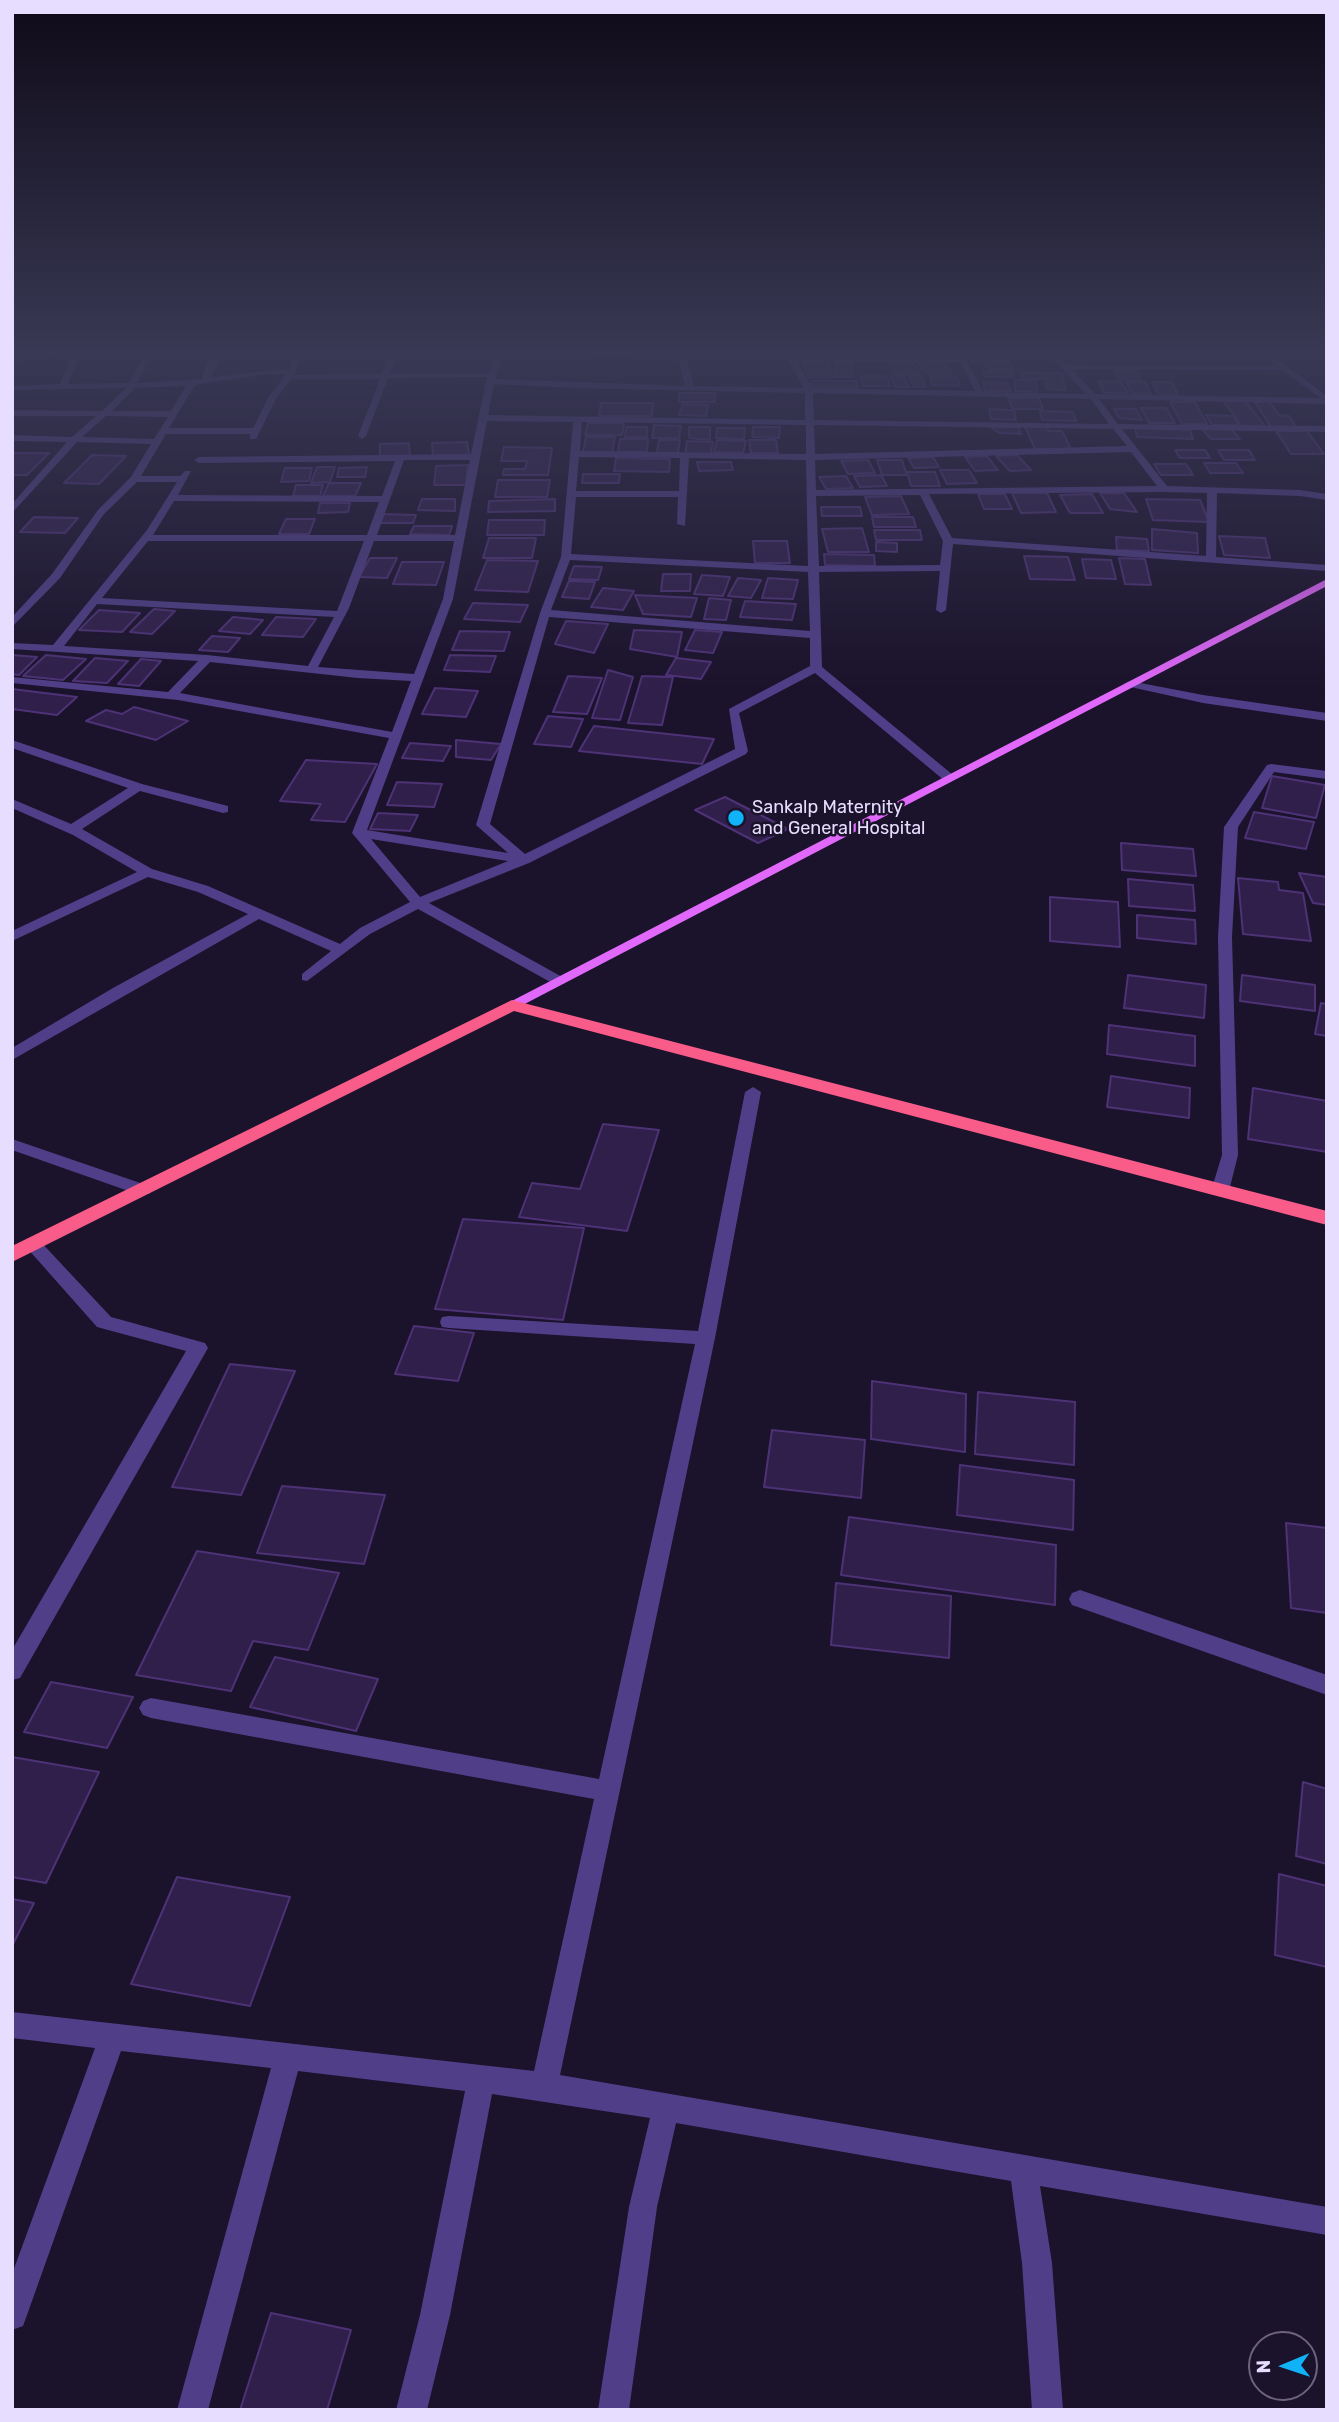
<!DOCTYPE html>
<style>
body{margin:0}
#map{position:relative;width:1339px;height:2422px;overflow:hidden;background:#1b122b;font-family:Rubik,sans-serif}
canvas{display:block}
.frame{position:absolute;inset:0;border:14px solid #e7ddfe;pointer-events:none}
.north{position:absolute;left:1248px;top:2331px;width:70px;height:70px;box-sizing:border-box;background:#1b122b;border:2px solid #6d637f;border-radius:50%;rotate:268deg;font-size:19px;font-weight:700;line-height:28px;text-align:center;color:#e7ddfe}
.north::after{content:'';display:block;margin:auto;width:24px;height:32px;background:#10b3f7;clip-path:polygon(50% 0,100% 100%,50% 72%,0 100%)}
</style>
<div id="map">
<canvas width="1339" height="2422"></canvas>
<div class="frame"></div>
<div class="north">N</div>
</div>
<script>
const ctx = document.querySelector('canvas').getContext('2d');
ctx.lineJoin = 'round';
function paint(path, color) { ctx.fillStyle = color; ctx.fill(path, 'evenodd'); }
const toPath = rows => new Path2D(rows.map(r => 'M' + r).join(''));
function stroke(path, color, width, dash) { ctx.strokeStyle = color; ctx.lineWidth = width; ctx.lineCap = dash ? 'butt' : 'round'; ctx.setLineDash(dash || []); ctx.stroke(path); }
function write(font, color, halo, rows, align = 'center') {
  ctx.font = font + ' Rubik,sans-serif'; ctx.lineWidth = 5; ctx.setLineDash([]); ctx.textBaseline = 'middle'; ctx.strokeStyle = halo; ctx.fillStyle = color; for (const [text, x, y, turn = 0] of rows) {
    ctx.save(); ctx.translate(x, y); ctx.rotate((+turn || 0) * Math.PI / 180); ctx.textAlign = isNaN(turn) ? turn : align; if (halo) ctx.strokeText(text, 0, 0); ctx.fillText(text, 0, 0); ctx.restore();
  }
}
const building = toPath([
 [906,354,940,354,943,358,910,359,906,354],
 [1005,355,1009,361,972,362,968,356,1005,355],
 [803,362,828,362,833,377,808,378,803,362],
 [835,362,852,362,853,377,835,377,835,362],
 [1009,362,1014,369,989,370,984,363,1009,362],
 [888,363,913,363,920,374,895,374,888,363],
 [919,364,945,364,952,373,925,374,919,364],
 [1114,370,1137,370,1141,381,1118,380,1114,370],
 [983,372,1013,372,1015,377,985,377,983,372],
 [1021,372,1062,373,1066,390,1047,389,1045,379,1022,379,1021,372],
 [860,376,887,376,890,386,863,386,860,376],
 [890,376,904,376,909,387,896,387,890,376],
 [909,376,921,376,926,387,914,387,909,376],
 [930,376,957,376,960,386,932,385,930,376],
 [1014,380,1036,380,1037,392,1015,391,1014,380],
 [811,381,856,381,858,388,813,388,811,381],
 [1098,381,1121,381,1128,393,1104,393,1098,381],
 [983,382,1008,383,1011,391,985,391,983,382],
 [1126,382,1145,382,1151,394,1132,394,1126,382],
 [1152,382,1172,382,1178,395,1158,394,1152,382],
 [679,393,715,393,715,402,679,402,679,393],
 [1008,398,1039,398,1043,409,1013,409,1008,398],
 [1223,401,1245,401,1265,426,1242,426,1223,401],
 [1170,402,1195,402,1207,424,1182,424,1170,402],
 [1255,402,1270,402,1279,415,1289,416,1296,427,1271,427,1255,402],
 [601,403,653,403,652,416,599,416,601,403],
 [683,404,708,405,706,416,679,415,683,404],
 [1141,408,1166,408,1175,423,1149,423,1141,408],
 [989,409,1014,410,1016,420,991,419,989,409],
 [1114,409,1136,409,1142,420,1119,418,1114,409],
 [1040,411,1073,412,1076,421,1042,420,1040,411],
 [1206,415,1233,416,1239,425,1212,425,1206,415],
 [588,423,624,423,622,435,585,435,588,423],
 [654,425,681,426,679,438,652,438,654,425],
 [626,427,647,427,647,437,625,437,626,427],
 [689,427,710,427,710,440,689,438,689,427],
 [753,427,780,427,779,438,752,437,753,427],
 [991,427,1018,427,1021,434,999,433,991,427],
 [1025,427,1047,427,1049,431,1062,431,1071,449,1035,449,1025,427],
 [717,428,745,428,744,439,716,438,717,428],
 [1135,428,1190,430,1193,439,1137,437,1135,428],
 [1202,429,1231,429,1240,439,1211,439,1202,429],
 [1276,431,1307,431,1324,454,1291,454,1276,431],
 [586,437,615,437,612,453,583,452,586,437],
 [620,439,648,439,647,452,618,452,620,439],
 [659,440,680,440,678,453,657,453,659,440],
 [717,440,746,441,743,453,714,452,717,440],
 [749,440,776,440,778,453,751,453,749,440],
 [687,441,713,442,711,454,685,454,687,441],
 [467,442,469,455,433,457,432,443,467,442],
 [409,443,410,457,380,458,380,444,409,443],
 [504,447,552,448,548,475,503,475,504,469,525,469,527,461,501,461,504,447],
 [1175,450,1205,450,1210,458,1180,458,1175,450],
 [1218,450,1249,450,1255,460,1224,460,1218,450],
 [12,453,49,453,27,475,12,475,12,453],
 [92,455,126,456,99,484,64,483,92,455],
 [1017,455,1031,470,1010,471,996,456,1017,455],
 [987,456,998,470,975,471,965,457,987,456],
 [933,457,939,467,914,468,908,458,933,457],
 [616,458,670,459,669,472,614,471,616,458],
 [868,460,875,473,848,474,841,461,868,460],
 [877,460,902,460,907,475,882,475,877,460],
 [697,462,731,462,733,470,699,471,697,462],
 [1204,463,1236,463,1243,473,1210,473,1204,463],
 [1154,464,1186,464,1193,475,1161,475,1154,464],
 [468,465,466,485,434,485,436,466,468,465],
 [317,467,335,467,330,482,311,483,317,467],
 [367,467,365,477,337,477,339,468,367,467],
 [285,468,312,468,309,481,281,482,285,468],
 [940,470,969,470,977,483,947,484,940,470],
 [907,472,935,472,940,486,911,486,907,472],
 [583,474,620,474,619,483,582,483,583,474],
 [881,475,887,486,860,487,854,476,881,475],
 [846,476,853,488,826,489,819,477,846,476],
 [498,480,550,480,547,497,495,497,498,480],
 [329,483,361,483,355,496,323,496,329,483],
 [296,485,323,485,320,496,293,496,296,485],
 [1012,493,1047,493,1056,512,1021,513,1012,493],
 [1100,493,1124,493,1137,512,1110,509,1100,493],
 [978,494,1005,494,1012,509,984,509,978,494],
 [1092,494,1103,513,1070,513,1060,495,1092,494],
 [901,496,909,514,872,515,865,497,901,496],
 [422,499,455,499,455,511,418,510,422,499],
 [555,499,555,511,488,512,489,501,555,499],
 [1146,499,1200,500,1209,522,1153,520,1146,499],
 [320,503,350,503,348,512,318,513,320,503],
 [821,507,860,507,862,516,822,516,821,507],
 [384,514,416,515,413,523,380,523,384,514],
 [34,517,78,518,65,533,20,532,34,517],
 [872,517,913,517,916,527,874,527,872,517],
 [286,519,315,519,309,534,279,534,286,519],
 [489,520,545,520,544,535,487,535,489,520],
 [414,526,452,526,449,535,410,534,414,526],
 [862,528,869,552,828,552,822,529,862,528],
 [1152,529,1197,533,1198,553,1152,550,1152,529],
 [874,530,920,530,922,540,876,540,874,530],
 [1219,536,1265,538,1270,558,1224,555,1219,536],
 [1116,537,1147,539,1149,551,1117,550,1116,537],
 [489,538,536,538,532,558,483,558,489,538],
 [753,541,787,541,790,563,755,563,753,541],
 [876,542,897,543,897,552,876,551,876,542],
 [824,554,874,555,875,566,825,565,824,554],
 [1024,556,1068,557,1075,580,1030,579,1024,556],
 [370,558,397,558,387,578,359,577,370,558],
 [1119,558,1145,559,1151,585,1125,584,1119,558],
 [1082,559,1111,560,1116,579,1086,578,1082,559],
 [487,560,538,561,528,592,475,590,487,560],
 [402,562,444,562,436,585,393,584,402,562],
 [574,566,602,567,598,580,569,579,574,566],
 [663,574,691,574,690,591,661,591,663,574],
 [702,575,730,577,723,596,694,594,702,575],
 [738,578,761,580,751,598,728,596,738,578],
 [768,578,798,580,793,599,762,598,768,578],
 [569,581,595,582,589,599,562,597,569,581],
 [603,588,634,591,623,610,591,607,603,588],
 [635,595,697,598,691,617,643,614,635,595],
 [709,598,731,600,726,620,704,619,709,598],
 [745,601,796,604,792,620,740,617,745,601],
 [473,603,528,605,520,622,464,619,473,603],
 [154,609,175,611,152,634,130,632,154,609],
 [99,610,140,613,122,632,79,630,99,610],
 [233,617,263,620,250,634,219,631,233,617],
 [276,617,316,619,303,637,262,635,276,617],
 [566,621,608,624,594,653,555,644,566,621],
 [634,630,682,632,677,657,630,649,634,630],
 [695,630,722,632,713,653,685,650,695,630],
 [460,631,510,632,504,651,452,650,460,631],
 [212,636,240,638,228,652,199,650,212,636],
 [12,655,37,657,19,675,12,674,12,655],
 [46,655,86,659,63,680,23,676,46,655],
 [450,655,496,656,490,672,444,670,450,655],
 [95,658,128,661,107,683,73,681,95,658],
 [676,658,711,662,701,679,666,675,676,658],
 [141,659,161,661,139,686,118,684,141,659],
 [608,670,633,677,620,720,592,718,608,670],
 [568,676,602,678,587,714,553,712,568,676],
 [642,676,673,677,662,725,628,723,642,676],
 [435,688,478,691,466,717,422,714,435,688],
 [12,689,77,697,57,715,12,709,12,689],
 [134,707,188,721,156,740,86,721,106,710,122,714,134,707],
 [548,716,583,719,571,747,534,744,548,716],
 [594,726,714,739,702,764,579,751,594,726],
 [456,740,501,744,491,760,456,757,456,740],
 [410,743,451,746,443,761,402,758,410,743],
 [306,760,377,764,345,822,311,820,321,804,280,801,306,760],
 [1272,776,1325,785,1316,818,1262,808,1272,776],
 [397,782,442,784,434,807,387,805,397,782],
 [725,797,788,829,758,843,695,810,725,797],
 [1254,812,1314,822,1306,849,1245,838,1254,812],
 [378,813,418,815,410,831,370,829,378,813],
 [1121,843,1193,849,1196,876,1122,870,1121,843],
 [1299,873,1327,877,1327,905,1313,903,1299,873],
 [1238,878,1278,882,1279,890,1303,893,1311,941,1243,934,1238,878],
 [1128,879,1193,885,1195,911,1129,906,1128,879],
 [1050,897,1118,902,1120,947,1050,941,1050,897],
 [1137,915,1195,920,1196,944,1137,938,1137,915],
 [1128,975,1206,985,1204,1018,1124,1008,1128,975],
 [1242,975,1315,985,1315,1011,1240,1001,1242,975],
 [1321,1003,1327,1004,1327,1036,1315,1034,1321,1003],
 [1109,1025,1195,1036,1195,1066,1107,1054,1109,1025],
 [1111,1076,1190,1088,1189,1118,1107,1107,1111,1076],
 [1253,1088,1327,1101,1327,1152,1248,1139,1253,1088],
 [603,1124,659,1130,627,1231,519,1217,532,1183,580,1189,603,1124],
 [463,1219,584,1228,563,1320,435,1309,463,1219],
 [414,1326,474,1333,458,1381,395,1374,414,1326],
 [230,1364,295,1371,241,1495,172,1487,230,1364],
 [872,1381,966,1394,965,1452,871,1439,872,1381],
 [978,1392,1075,1402,1074,1465,975,1454,978,1392],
 [772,1430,865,1440,861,1498,764,1487,772,1430],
 [960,1465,1074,1480,1073,1530,957,1515,960,1465],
 [282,1486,385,1495,364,1564,257,1553,282,1486],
 [849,1517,1056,1545,1055,1605,841,1575,849,1517],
 [1286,1523,1327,1528,1327,1613,1291,1608,1286,1523],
 [197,1551,339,1573,308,1650,253,1641,231,1691,136,1675,197,1551],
 [836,1583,951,1596,949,1658,831,1645,836,1583],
 [275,1657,378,1679,356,1731,250,1707,275,1657],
 [51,1682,133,1697,107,1748,24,1732,51,1682],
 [12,1757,99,1772,46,1883,12,1877,12,1757],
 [1303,1782,1327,1789,1327,1864,1296,1856,1303,1782],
 [1279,1874,1327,1886,1327,1967,1275,1955,1279,1874],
 [177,1877,290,1897,250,2006,131,1984,177,1877],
 [12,1899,34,1903,12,1946,12,1899],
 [271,2313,351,2330,327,2410,240,2410,271,2313]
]);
paint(building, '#301f4b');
stroke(building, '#4d3276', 2);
paint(toPath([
 [42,354,61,354,12,362,12,358,42,354],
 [72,354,80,354,68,384,129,383,145,354,153,354,137,383,202,379,204,370,214,354,222,354,211,377,289,369,295,354,303,354,294,375,382,374,389,354,397,354,390,374,489,373,495,354,503,354,495,379,685,386,677,354,685,354,694,386,804,388,785,354,793,354,794,357,958,359,956,354,964,354,983,392,1086,394,1048,354,1056,354,1067,365,1276,366,1262,354,1270,354,1327,396,1327,404,1099,399,1118,424,1327,426,1327,432,1122,429,1167,486,1300,490,1327,494,1327,500,1300,496,1217,493,1216,557,1327,565,1327,571,953,544,946,610,941,613,936,610,940,571,819,572,822,667,953,775,953,781,945,781,815,673,739,713,748,751,746,754,529,863,429,903,564,978,564,984,554,984,418,909,370,934,307,981,302,980,302,974,331,951,259,919,12,1060,12,1048,113,988,248,914,198,892,148,877,12,941,12,931,137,872,73,835,12,808,12,799,71,824,128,788,12,748,12,740,142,784,228,806,228,812,223,813,140,791,82,829,152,869,208,886,340,944,360,928,410,902,352,833,389,738,178,700,12,683,12,677,168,692,198,661,12,649,12,643,53,645,147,530,177,482,137,482,104,514,60,578,12,627,12,617,52,574,98,510,131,477,151,444,77,442,12,513,12,504,67,442,12,441,12,435,72,437,96,416,12,416,12,410,102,411,126,388,12,390,12,386,60,384,72,354],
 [797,361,961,363,975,391,812,388,797,361],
 [1072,369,1283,370,1320,398,1095,394,1072,369],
 [265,374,286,374,268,398,253,428,169,428,195,385,265,374],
 [487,377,471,454,199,457,194,460,199,463,395,461,382,496,178,495,191,471,185,471,180,476,141,476,166,434,250,434,250,439,256,439,276,399,291,379,380,379,358,436,362,439,366,436,388,378,487,377],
 [494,384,575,388,805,393,805,420,488,415,494,384],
 [183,386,186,386,171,411,112,411,135,388,183,386],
 [813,393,1091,399,1109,424,814,420,813,393],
 [106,416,168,417,154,439,82,437,106,416],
 [487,421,573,422,561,557,540,613,476,825,508,853,367,830,453,599,487,421],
 [582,422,806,425,806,454,580,451,582,422],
 [814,425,1113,429,1127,446,815,454,814,425],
 [1131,452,1157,486,816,490,815,460,1131,452],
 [579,457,680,458,679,491,576,491,579,457],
 [689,458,806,460,808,566,571,554,576,497,678,497,677,524,685,526,689,458],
 [404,460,470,460,455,535,377,535,404,460],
 [1164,492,1207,493,1206,556,952,538,929,494,1164,492],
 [920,495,943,541,940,565,819,566,816,496,920,495],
 [174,501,379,502,367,535,153,535,174,501],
 [148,541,364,541,337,611,102,598,148,541],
 [374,541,454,541,443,599,414,674,318,667,349,608,374,541],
 [570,560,808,572,810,631,551,610,570,560],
 [97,604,334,617,308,666,207,655,64,646,97,604],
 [549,617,810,638,810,666,729,709,735,749,525,854,490,824,549,617],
 [210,662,358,678,411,681,392,732,180,693,210,662],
 [371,839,508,861,420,897,371,839],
 [577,354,637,354,633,356,577,354],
 [1130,681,1203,695,1327,713,1327,721,1203,703,1126,686,1124,684,1130,681],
 [1271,764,1327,771,1327,779,1274,772,1238,827,1232,937,1238,1155,1229,1191,1220,1196,1211,1191,1222,1155,1218,937,1224,827,1267,765,1271,764],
 [753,1087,761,1092,715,1338,560,2075,1327,2207,1327,2235,1040,2186,1052,2263,1063,2410,1032,2410,1022,2263,1011,2181,676,2123,657,2207,629,2410,598,2410,629,2207,650,2118,492,2094,450,2315,427,2410,396,2410,420,2315,465,2091,298,2071,208,2410,177,2410,271,2068,121,2051,27,2315,23,2326,12,2330,12,2274,95,2048,12,2038,12,2012,534,2071,594,1799,151,1718,143,1715,139,1708,143,1701,151,1698,599,1779,695,1344,449,1328,442,1327,440,1322,442,1317,449,1316,698,1331,745,1092,753,1087],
 [12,1139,149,1186,152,1190,149,1194,137,1194,12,1150,12,1139],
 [33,1238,39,1240,111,1317,205,1343,208,1348,20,1678,12,1680,12,1650,186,1351,97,1327,27,1248,24,1244,33,1238],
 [1080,1590,1327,1675,1327,1695,1072,1605,1069,1599,1072,1593,1080,1590]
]), '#503f88');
paint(toPath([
 [1327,579,1327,586,517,1008,507,1008,504,1005,1327,579]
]), '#e068fa');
paint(toPath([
 [512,1000,1327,1211,1327,1225,514,1011,12,1262,12,1246,512,1000]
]), '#f95c89');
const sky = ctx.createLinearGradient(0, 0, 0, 693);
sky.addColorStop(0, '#0f0a18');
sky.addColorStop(0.51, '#393955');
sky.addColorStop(1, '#39395500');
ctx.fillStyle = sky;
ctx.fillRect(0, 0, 1339, 693);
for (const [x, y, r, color] of [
 [736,818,9,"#10b3f7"]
]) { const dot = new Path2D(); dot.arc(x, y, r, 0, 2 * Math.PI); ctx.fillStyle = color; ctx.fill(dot); stroke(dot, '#1b122b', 2.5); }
write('18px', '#e7ddfe', '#1b122b', [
 ["Sankalp Maternity",752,808],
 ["and General Hospital",752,829]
], 'left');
</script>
